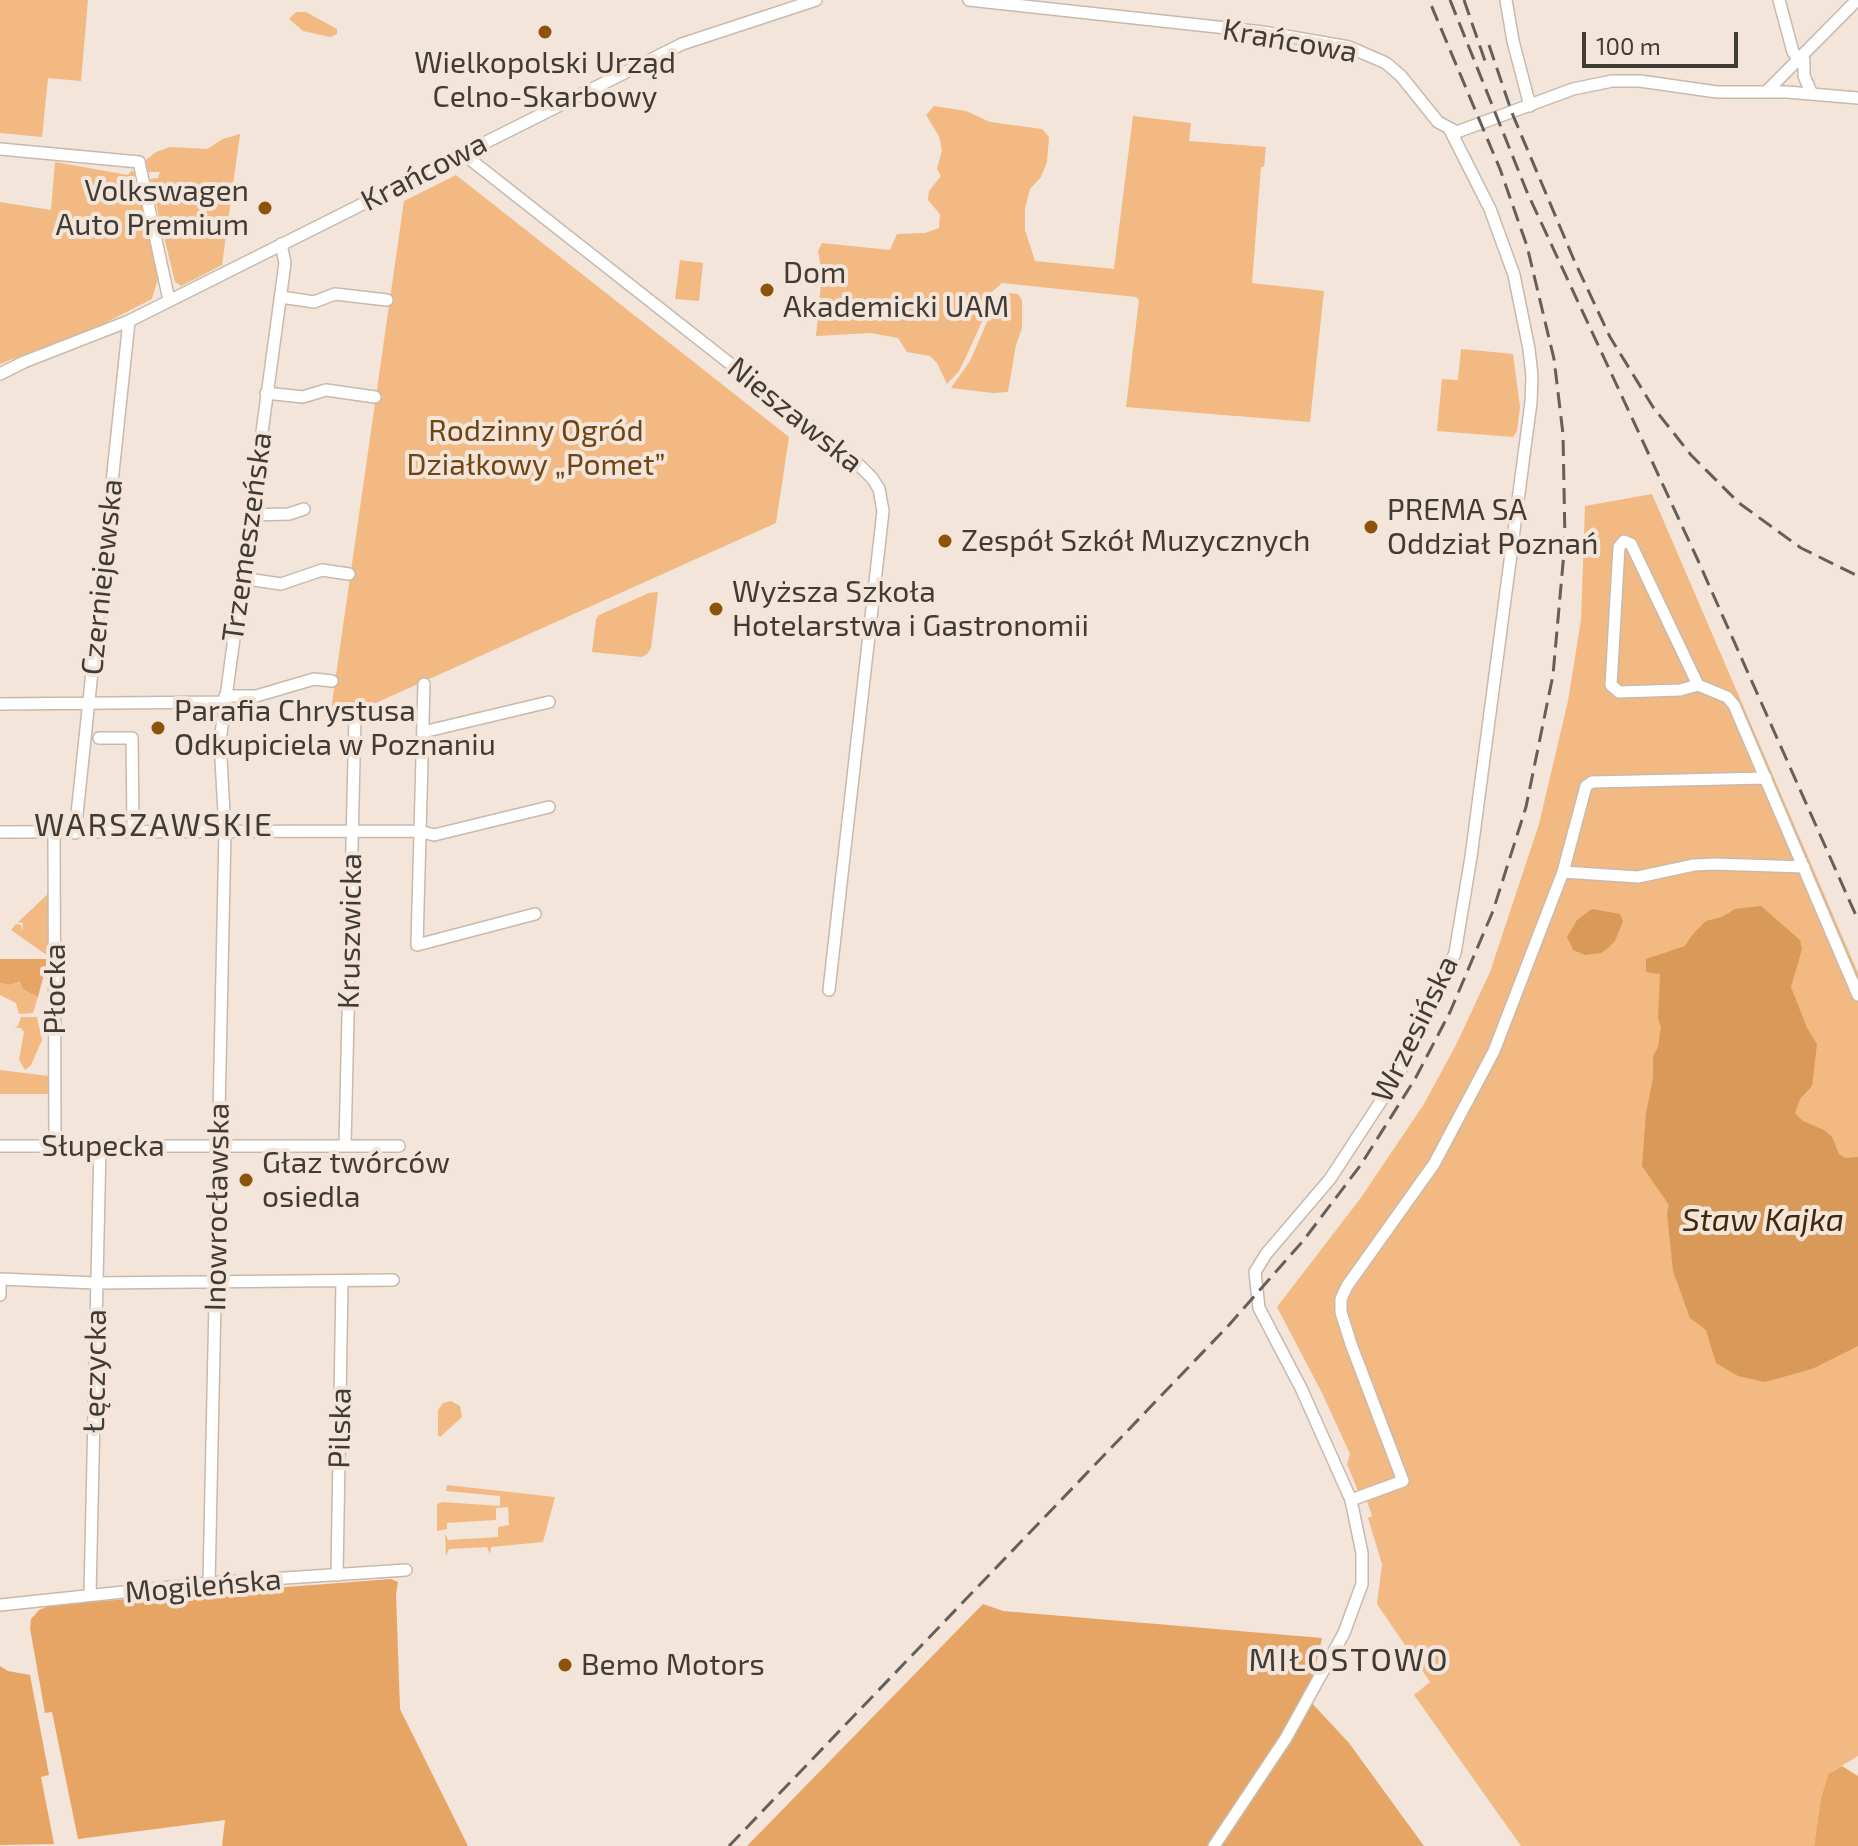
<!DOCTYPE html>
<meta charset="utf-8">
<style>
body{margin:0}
#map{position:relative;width:1858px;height:1846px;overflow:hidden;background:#f3e5d9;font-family:"Exo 2",sans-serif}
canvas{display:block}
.scale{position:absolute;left:1582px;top:32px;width:156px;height:36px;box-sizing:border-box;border:4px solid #413b36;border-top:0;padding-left:10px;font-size:24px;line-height:28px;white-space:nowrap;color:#413b36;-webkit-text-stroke:6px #f3e5d9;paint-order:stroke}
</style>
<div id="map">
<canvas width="1858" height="1846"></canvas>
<div class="scale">100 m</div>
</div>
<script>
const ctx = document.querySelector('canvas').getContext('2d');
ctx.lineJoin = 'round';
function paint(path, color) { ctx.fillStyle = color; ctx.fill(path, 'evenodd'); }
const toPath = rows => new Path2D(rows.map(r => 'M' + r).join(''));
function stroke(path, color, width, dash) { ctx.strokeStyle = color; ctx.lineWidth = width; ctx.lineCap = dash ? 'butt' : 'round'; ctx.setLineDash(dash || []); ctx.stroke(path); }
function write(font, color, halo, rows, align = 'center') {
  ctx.font = font + ' "Exo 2",sans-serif'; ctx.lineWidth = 8; ctx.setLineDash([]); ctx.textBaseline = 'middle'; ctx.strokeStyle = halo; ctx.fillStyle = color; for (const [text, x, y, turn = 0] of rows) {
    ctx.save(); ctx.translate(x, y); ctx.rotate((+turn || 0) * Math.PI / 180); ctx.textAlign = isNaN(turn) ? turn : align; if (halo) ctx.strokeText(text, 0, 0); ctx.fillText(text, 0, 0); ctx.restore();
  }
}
paint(toPath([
 [0,0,88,0,81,81,48,78,42,137,0,133],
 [296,12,306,12,337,29,337,34,330,37,303,31,289,19],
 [934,106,966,111,990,122,1042,129,1049,137,1047,162,1041,177,1030,189,1025,209,1025,230,1035,261,1114,269,1133,116,1191,123,1189,141,1266,147,1264,167,1261,167,1252,283,1324,291,1310,422,1126,407,1139,300,1136,297,1002,283,992,292,984,308,984,317,966,357,959,371,947,384,937,363,930,356,907,352,898,338,871,333,816,336,822,274,818,251,822,243,890,250,897,234,925,233,939,228,940,214,928,200,929,191,941,176,937,169,942,150,939,136,926,115],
 [240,134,222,265,181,286,175,282,150,179,158,178,160,172,148,172,146,160,156,152,170,147,207,149,223,139],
 [55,162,128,175,132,170,136,176,159,275,152,299,97,327,0,364,0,202,51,210],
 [456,175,789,437,776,523,329,724,404,201],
 [680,260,703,263,699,301,675,299],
 [1008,293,1018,294,1022,300,1022,328,1016,345,1008,392,993,393,951,388,970,361,998,297],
 [1461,349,1513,354,1520,407,1517,431,1513,437,1437,431,1442,379,1458,380],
 [1652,494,1858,973,1858,1756,1828,1774,1821,1798,1814,1846,1521,1846,1414,1695,1430,1682,1377,1604,1382,1564,1368,1518,1372,1516,1363,1489,1358,1491,1347,1464,1350,1454,1322,1393,1277,1307,1360,1199,1424,1104,1456,1045,1490,972,1539,824,1568,701,1581,620,1585,506],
 [658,592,651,648,647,654,642,657,592,652,596,619,599,615,649,593],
 [48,894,48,956,11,930,16,924,21,925,22,932,23,923,18,922],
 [21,982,24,990,38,997,33,1013,19,1014,16,1003,0,995,0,983,9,985],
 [21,1017,37,1017,42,1040,31,1065,25,1070,19,1060,24,1032,21,1028,14,1027,18,1026],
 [0,1070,48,1076,48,1094,0,1094],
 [451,1401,460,1406,462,1417,440,1437,438,1435,438,1410,443,1403],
 [447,1485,555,1497,543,1542,491,1547,490,1554,487,1547,449,1549,446,1556,445,1534,448,1540,498,1537,498,1527,509,1525,508,1507,496,1508,496,1520,447,1523,447,1529,437,1531,437,1504,442,1502,500,1506,500,1496,446,1491]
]), '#f2b982');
paint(toPath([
 [0,959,48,959,38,997,24,990,20,982,9,985,0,983],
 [391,1579,398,1582,396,1594,400,1709,468,1846,222,1846,225,1820,78,1839,52,1712,45,1713,30,1628,31,1619,39,1610,51,1605],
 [983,1604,1003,1611,1322,1638,1308,1699,1349,1743,1424,1846,747,1846],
 [0,1666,8,1671,30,1675,49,1775,41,1777,54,1844,0,1845],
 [1842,1766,1858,1776,1858,1846,1814,1846,1821,1798,1828,1774]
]), '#e6a564');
paint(toPath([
 [1761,906,1800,940,1802,949,1791,987,1807,1028,1817,1044,1812,1086,1800,1099,1795,1113,1803,1121,1824,1130,1832,1137,1839,1154,1846,1158,1858,1157,1858,1346,1812,1369,1765,1382,1738,1376,1716,1363,1706,1330,1690,1318,1673,1271,1667,1213,1669,1205,1642,1166,1646,1113,1653,1078,1653,1056,1658,1047,1661,1027,1658,1018,1660,974,1646,972,1646,959,1685,946,1692,935,1706,921,1722,917,1735,909],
 [1592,909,1620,914,1623,921,1615,941,1608,948,1601,953,1585,955,1573,950,1567,937,1577,920]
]), '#d99958');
const minor = toPath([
 [969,0,1263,32,1349,47,1386,63,1401,76,1438,122,1457,132,1573,89,1612,81,1640,81,1717,92,1787,92,1858,98],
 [1506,0,1513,41,1530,106],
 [1779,0,1793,52,1803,65],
 [1804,60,1804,76,1812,94],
 [1767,91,1857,0],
 [0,149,139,162,169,300],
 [462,153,859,465,872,478,879,489,883,511,829,990],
 [281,297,314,302,335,294,387,300],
 [0,374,24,362,129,321,682,44,816,0],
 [266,393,303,397,326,390,375,397],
 [250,515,289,514,304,509],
 [241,578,281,584,322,570,349,574],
 [424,684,417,945,535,914],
 [1698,685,1680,690,1619,692,1611,685,1619,547,1624,541,1631,544,1698,685,1727,697,1734,705,1858,995],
 [225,696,256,696,314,679,332,681],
 [0,704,224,702],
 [423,732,549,702],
 [99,738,132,738,133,826],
 [54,831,55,1146],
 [0,832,419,831,434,835,549,807],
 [75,833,129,321],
 [1563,872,1638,877,1694,865,1714,864,1804,867],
 [345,1145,355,716],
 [0,1146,399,1146],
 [0,1279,96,1283,393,1280],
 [0,1295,0,1279],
 [1351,1500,1403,1481,1351,1344,1341,1312,1341,1299,1347,1286,1434,1164,1494,1051,1563,872,1586,786,1592,782,1766,778],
 [337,1575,342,1281],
 [209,1583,225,831,220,741,285,263,281,244],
 [90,1595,100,1146],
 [0,1605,209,1583,406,1570],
 [1214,1846,1286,1738,1344,1633,1362,1584,1362,1553,1351,1500,1301,1388,1259,1308,1255,1272,1266,1254,1330,1179,1398,1075,1425,1023,1455,953,1471,857,1531,402,1532,376,1529,349,1514,275,1490,209,1450,130]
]);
stroke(minor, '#c7baad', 14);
stroke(minor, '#fff', 11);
stroke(toPath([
 [1450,0,1527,192,1696,556,1858,920],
 [1464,0,1485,61],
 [1489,45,1512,113,1574,260,1610,337,1653,407,1691,455,1739,503,1801,548,1858,576],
 [729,1846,1229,1325,1303,1241,1360,1166,1415,1079,1450,1012,1493,911,1526,807,1553,675,1565,541,1563,434,1554,359,1527,246,1500,169,1429,0]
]), '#665e58', 3, [16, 8]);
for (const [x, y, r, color] of [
 [545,32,8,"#8c530a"],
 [265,208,8,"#8c530a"],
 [767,290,8,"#8c530a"],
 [1371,527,8,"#8c530a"],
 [945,541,8,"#8c530a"],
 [716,609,8,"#8c530a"],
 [158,728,8,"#8c530a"],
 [246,1180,8,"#8c530a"],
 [565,1665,8,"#8c530a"]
]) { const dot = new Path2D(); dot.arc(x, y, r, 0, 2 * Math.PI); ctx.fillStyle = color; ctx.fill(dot); stroke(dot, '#f3e5d9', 3); }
write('30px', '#413b36', '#f3e5d9', [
 ["Krańcowa",1290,41,10],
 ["Krańcowa",424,172,-27],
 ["Nieszawska",795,415,39],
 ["Trzemeszeńska",247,537,-82],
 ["Czerniejewska",102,577,-84],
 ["Kruszwicka",350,931,-89],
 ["Płocka",55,989,-90],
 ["Wrzesińska",1415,1029,-64],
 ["Słupecka",103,1146],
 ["Inowrocławska",217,1207,-89],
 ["Łęczycka",95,1371,-89],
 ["Pilska",340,1428,-89],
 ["Mogileńska",203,1586,-5]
]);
write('30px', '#413b36', '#f3e5d9', [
 ["Wielkopolski Urząd",545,63,"center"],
 ["Celno-Skarbowy",545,97,"center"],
 ["Volkswagen",249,191,"right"],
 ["Auto Premium",249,225,"right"],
 ["Dom",783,273],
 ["Akademicki UAM",783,307],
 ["PREMA SA",1387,510],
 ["Oddział Poznań",1387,544],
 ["Zespół Szkół Muzycznych",961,541],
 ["Wyższa Szkoła",732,592],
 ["Hotelarstwa i Gastronomii",732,626],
 ["Parafia Chrystusa",174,711],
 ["Odkupiciela w Poznaniu",174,745],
 ["Głaz twórców",262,1163],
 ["osiedla",262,1197],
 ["Bemo Motors",581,1665]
], 'left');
write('30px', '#704514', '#f3e5d9', [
 ["Rodzinny Ogród",536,431],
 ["Działkowy „Pomet”",536,465]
]);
ctx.letterSpacing = '2px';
write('32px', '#413b36', '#f3e5d9', [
 ["WARSZAWSKIE",154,825],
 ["MIŁOSTOWO",1349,1660]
]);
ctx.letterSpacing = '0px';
write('italic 32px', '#42280b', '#f3e5d9', [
 ["Staw Kajka",1763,1220]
]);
</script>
